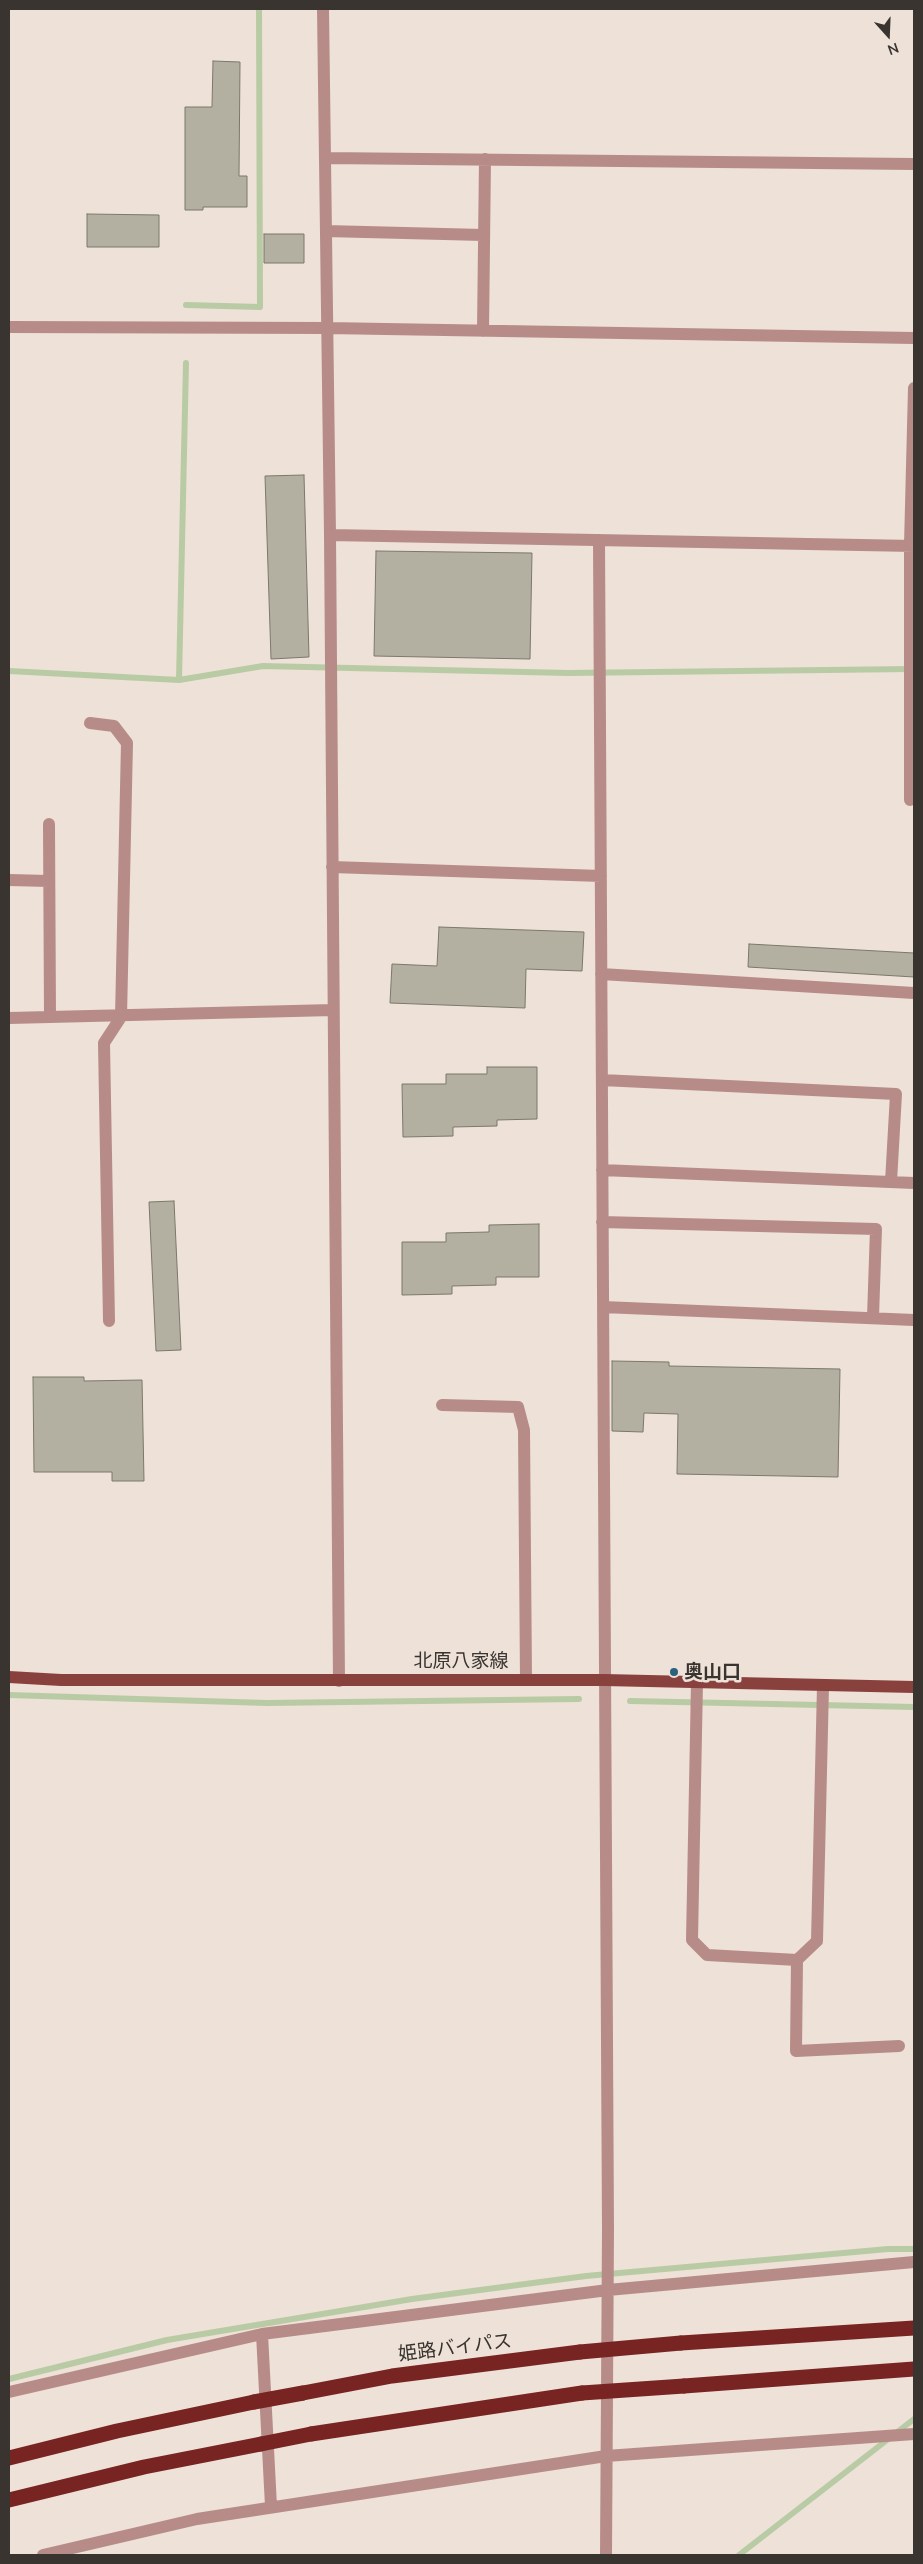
<!DOCTYPE html>
<meta charset="utf-8">
<style>
body{margin:0}
#map{position:relative;width:923px;height:2564px;overflow:hidden;background:#eee1d7;font-family:Mulish,sans-serif}
canvas{display:block}
.frame{position:absolute;inset:0;border:10px solid #393430;pointer-events:none}
.north{position:absolute;left:863px;top:10px;width:50px;height:50px;-webkit-text-stroke:4px #eee1d7;paint-order:stroke;rotate:160deg;font-size:14px;font-weight:700;line-height:20px;text-align:center;color:#393430}
.north::after{content:'';display:block;margin:auto;width:18px;height:22px;background:#393430;clip-path:polygon(50% 0,100% 100%,50% 72%,0 100%)}
</style>
<div id="map">
<canvas width="923" height="2564"></canvas>
<div class="frame"></div>
<div class="north">N</div>
</div>
<script>
const ctx = document.querySelector('canvas').getContext('2d');
ctx.lineJoin = 'round';
const toPath = rows => new Path2D(rows.map(r => 'M' + r).join(''));
function stroke(path, color, width, dash) { ctx.strokeStyle = color; ctx.lineWidth = width; ctx.lineCap = dash ? 'butt' : 'round'; ctx.setLineDash(dash || []); ctx.stroke(path); }
function paint(path, color) { ctx.fillStyle = color; ctx.fill(path, 'evenodd'); }
function write(font, color, halo, rows, align = 'center') {
  ctx.font = font + ' Mulish,"Noto Sans JP",sans-serif'; ctx.lineWidth = 5; ctx.setLineDash([]); ctx.textBaseline = 'middle'; ctx.strokeStyle = halo; ctx.fillStyle = color; for (const [text, x, y, turn = 0] of rows) {
    ctx.save(); ctx.translate(x, y); ctx.rotate((+turn || 0) * Math.PI / 180); ctx.textAlign = isNaN(turn) ? turn : align; if (halo) ctx.strokeText(text, 0, 0); ctx.fillText(text, 0, 0); ctx.restore();
  }
}
stroke(toPath([
 [186,305,260,307,259,9],
 [9,671,179,680,263,666,568,673,911,669],
 [179,680,186,363],
 [9,1695,267,1703,579,1699],
 [630,1701,914,1707],
 [9,2379,167,2340,412,2299,586,2276,888,2249,914,2249],
 [739,2555,914,2419]
]), '#b9cba5', 6);
const building = toPath([
 [213,61,240,62,239,176,247,176,247,207,203,207,203,210,185,210,185,107,212,107,213,61],
 [87,214,159,215,159,247,87,247,87,214],
 [264,234,304,234,304,263,264,263,264,234],
 [304,475,309,657,271,659,265,476,304,475],
 [376,551,532,553,530,659,374,656,376,551],
 [439,927,584,932,582,971,526,969,525,1008,390,1003,392,964,437,966,439,927],
 [749,944,914,953,914,977,748,967,749,944],
 [487,1067,537,1067,537,1119,497,1120,497,1126,453,1127,453,1136,403,1137,402,1084,446,1084,446,1074,487,1074,487,1067],
 [174,1201,181,1350,156,1351,149,1202,174,1201],
 [539,1224,539,1277,496,1277,496,1285,452,1286,452,1294,402,1295,402,1242,446,1242,446,1233,489,1232,489,1225,539,1224],
 [612,1361,669,1362,669,1366,840,1369,838,1477,677,1474,678,1414,644,1413,643,1432,612,1431,612,1361],
 [33,1377,84,1377,84,1381,142,1380,144,1481,112,1481,112,1472,34,1472,33,1377]
]);
paint(building, '#b3afa1');
stroke(building, '#7b786b', 1);
stroke(toPath([
 [323,9,330,535,339,1681],
 [325,158,914,164],
 [326,231,483,235],
 [9,327,327,328,914,338],
 [483,331,485,159],
 [330,535,914,546],
 [599,540,608,2230,606,2555],
 [90,723,114,726,127,743,121,1017,104,1043,109,1321],
 [910,800,910,545,914,388],
 [49,824,50,1017],
 [332,867,601,876],
 [9,880,49,881],
 [601,974,914,993],
 [9,1018,333,1010],
 [602,1080,896,1094,891,1182],
 [602,1170,914,1183],
 [602,1222,876,1229,873,1317],
 [603,1307,914,1320],
 [442,1405,518,1407,524,1430,526,1680],
 [697,1682,692,1940,707,1955,797,1960],
 [823,1686,817,1941,797,1960,796,2051,899,2046],
 [262,2334,271,2506],
 [9,2392,262,2334,608,2290,914,2262],
 [43,2555,197,2519,606,2456,914,2434]
]), '#b78c88', 12);
stroke(toPath([
 [9,1677,61,1680,604,1680,914,1687]
]), '#89413e', 12);
stroke(toPath([
 [681,2343,914,2328],
 [684,2386,914,2369],
 [303,2393,392,2376,580,2352],
 [311,2434,582,2393],
 [9,2458,117,2431,254,2402],
 [9,2500,144,2467,261,2444]
]), '#772423', 15);
stroke(toPath([
 [580,2352,681,2343],
 [582,2393,684,2386],
 [254,2402,303,2393],
 [261,2444,311,2434]
]), '#772423', 15);
for (const [x, y, r, color] of [
 [674,1672,5,"#2a617c"]
]) { const dot = new Path2D(); dot.arc(x, y, r, 0, 2 * Math.PI); ctx.fillStyle = color; ctx.fill(dot); stroke(dot, '#eee1d7', 2); }
write('19px', '#393430', '#eee1d7', [
 ["北原八家線",461,1661],
 ["姫路バイパス",455,2348,-7]
]);
write('bold 19px', '#393430', '#eee1d7', [
 ["奥山口",684,1672]
], 'left');
</script>
